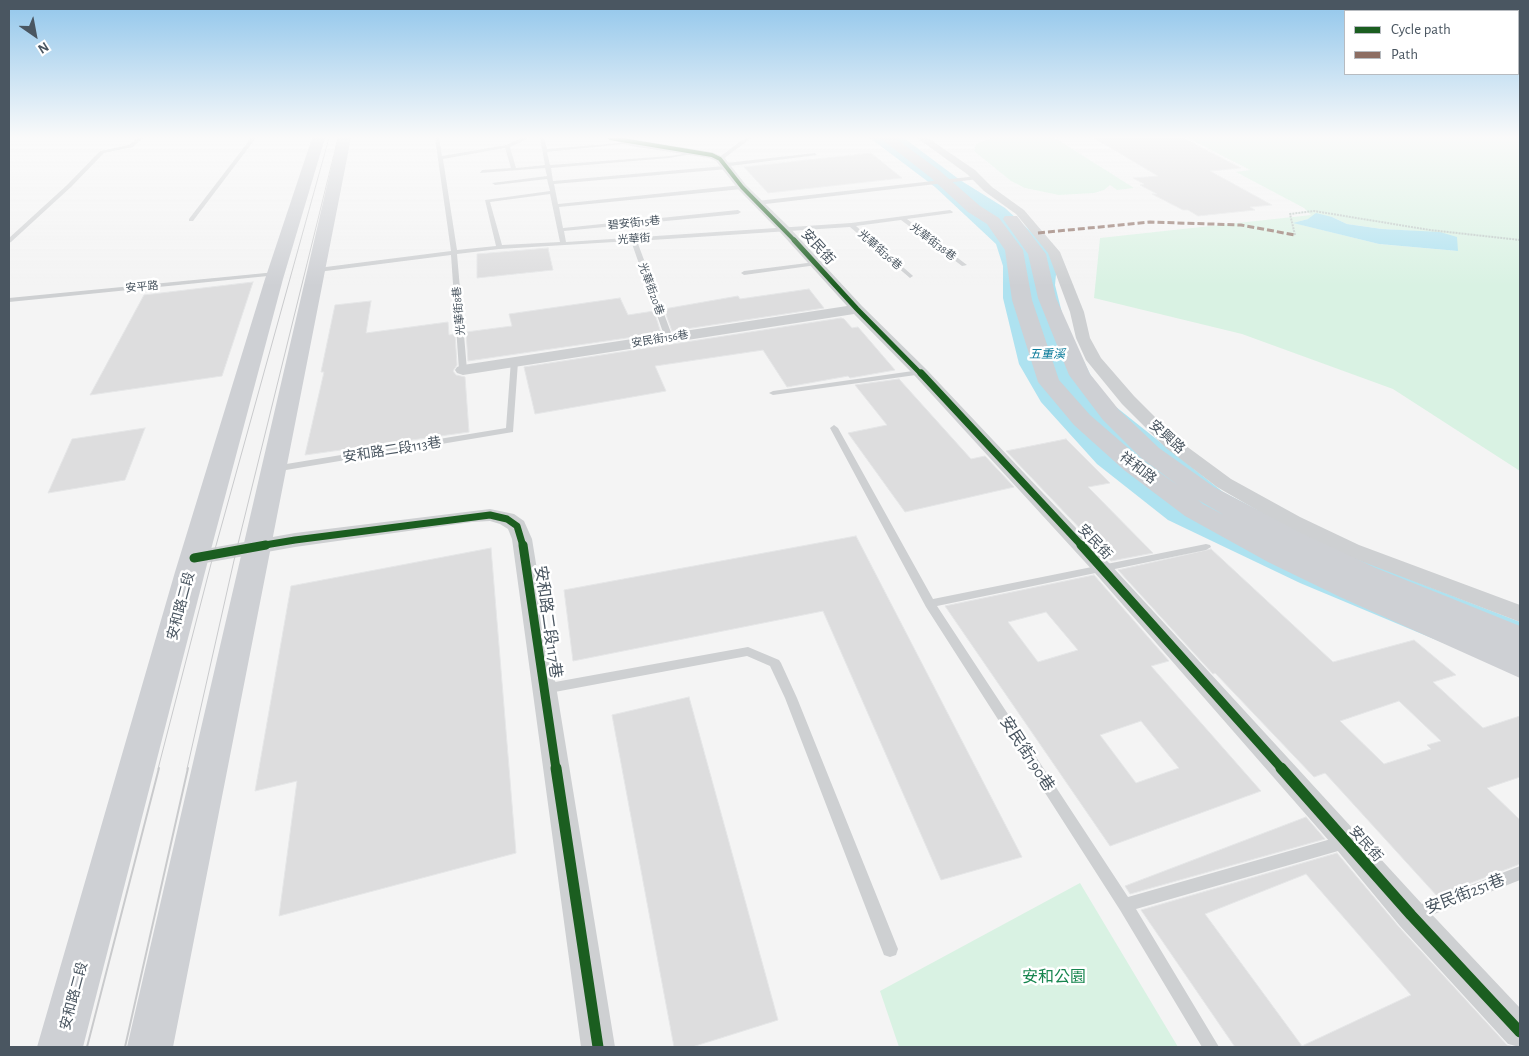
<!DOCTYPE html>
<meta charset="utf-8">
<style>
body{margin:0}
#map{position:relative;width:1529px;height:1056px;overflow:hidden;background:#f4f4f4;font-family:"Alegreya Sans",sans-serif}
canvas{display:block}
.frame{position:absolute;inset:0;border:10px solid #4a5661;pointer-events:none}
.legend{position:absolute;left:1344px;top:10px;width:175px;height:65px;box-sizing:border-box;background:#fff;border:1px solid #b7bbc0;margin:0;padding:6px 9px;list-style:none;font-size:15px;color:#4a5661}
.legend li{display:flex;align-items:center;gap:10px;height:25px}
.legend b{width:25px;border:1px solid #b7bbc0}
.north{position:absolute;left:10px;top:10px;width:50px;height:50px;-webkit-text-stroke:4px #fff;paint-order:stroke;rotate:147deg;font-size:14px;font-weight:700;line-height:20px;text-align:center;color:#4a5661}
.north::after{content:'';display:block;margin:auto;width:18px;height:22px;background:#4a5661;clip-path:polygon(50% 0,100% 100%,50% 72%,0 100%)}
</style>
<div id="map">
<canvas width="1529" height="1056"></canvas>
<div class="frame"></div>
<ul class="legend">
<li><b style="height:6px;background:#1b5e20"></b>Cycle path</li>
<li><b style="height:6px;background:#8d6e63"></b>Path</li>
</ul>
<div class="north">N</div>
</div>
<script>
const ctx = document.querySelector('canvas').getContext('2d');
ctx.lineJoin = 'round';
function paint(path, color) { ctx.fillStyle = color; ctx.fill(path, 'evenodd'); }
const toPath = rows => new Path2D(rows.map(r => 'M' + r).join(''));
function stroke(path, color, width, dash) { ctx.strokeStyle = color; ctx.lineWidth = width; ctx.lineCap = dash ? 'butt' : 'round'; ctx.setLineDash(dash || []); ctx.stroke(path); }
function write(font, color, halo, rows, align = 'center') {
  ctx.font = font + ' "Alegreya Sans","Noto Sans TC",sans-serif'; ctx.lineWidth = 5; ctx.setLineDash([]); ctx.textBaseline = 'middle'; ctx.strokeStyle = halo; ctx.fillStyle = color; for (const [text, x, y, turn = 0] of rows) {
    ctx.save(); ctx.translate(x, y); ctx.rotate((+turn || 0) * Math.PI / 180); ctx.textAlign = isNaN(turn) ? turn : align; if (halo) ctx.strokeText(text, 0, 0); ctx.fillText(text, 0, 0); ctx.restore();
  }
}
paint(toPath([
 [992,138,1055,138,1134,188,1117,190,1110,185,1104,190,1094,193,1059,195,1025,188,1011,181,974,151,976,144],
 [1188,138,1520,138,1520,471,1393,389,1242,334,1094,298,1100,238,1311,215,1304,208,1236,172,1250,170],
 [1332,217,1347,224,1382,229,1414,231,1458,251,1379,244,1294,223,1308,219],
 [1080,883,1178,1047,899,1047,880,991]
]), '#d9f2e3');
paint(toPath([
 [870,138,904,138,960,180,1005,208,1049,248,1057,264,1055,285,1064,321,1091,376,1111,403,1223,492,1332,549,1520,622,1520,675,1300,583,1168,520,1097,464,1041,402,1019,364,1003,298,1003,266,996,244,935,187],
 [1316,213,1332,217,1347,224,1382,229,1440,232,1457,237,1458,251,1379,244,1293,223,1308,219]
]), '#aee2f0');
const building = toPath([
 [1094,138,1183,138,1241,168,1210,171,1272,205,1250,207,1255,210,1198,216,1188,210,1183,210,1152,194,1157,194,1140,185,1144,184,1133,178,1158,176,1094,138],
 [871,153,902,178,768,193,744,167,871,153],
 [548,248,553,270,477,278,477,254,548,248],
 [253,282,222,376,90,395,144,295,253,282],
 [809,289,824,308,672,331,664,309,738,296,740,299,809,289],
 [620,298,628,315,654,311,661,333,468,361,466,332,512,326,509,314,620,298],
 [371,301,366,333,448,322,449,335,455,334,457,365,453,371,456,375,465,377,469,432,305,455,324,372,321,372,335,305,371,301],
 [841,318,844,319,852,328,858,327,895,370,850,378,848,376,787,387,763,350,655,366,666,391,535,414,524,367,841,318],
 [899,379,971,459,985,456,1014,487,905,512,848,433,887,425,855,385,899,379],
 [145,428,125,480,48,493,72,439,145,428],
 [1066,439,1110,483,1088,487,1153,553,1111,561,1006,451,1066,439],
 [856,536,1022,857,941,880,823,611,573,661,564,590,856,536],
 [491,548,516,853,279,916,297,781,255,791,291,586,491,548],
 [1211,549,1333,662,1414,640,1456,675,1433,682,1483,728,1520,716,1520,777,1487,788,1520,820,1520,864,1437,896,1325,773,1314,777,1215,673,1213,674,1118,570,1211,549],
 [1399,701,1441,741,1427,745,1431,749,1384,764,1340,721,1399,701],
 [1094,575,1169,661,1151,666,1261,791,1110,846,945,606,1094,575],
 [1046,612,1078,650,1038,662,1008,622,1046,612],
 [1141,721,1179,768,1136,783,1100,735,1141,721],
 [689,697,778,1020,692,1047,674,1047,612,715,689,697],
 [1306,817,1325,839,1130,894,1125,886,1306,817],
 [1337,853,1399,927,1507,1045,1513,1047,1235,1047,1141,910,1337,853],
 [1306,874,1411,995,1302,1046,1205,914,1306,874]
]);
paint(building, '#ddddde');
stroke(building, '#e5e6e7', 1);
stroke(toPath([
 [1295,235,1290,214,1314,211,1430,230,1520,240]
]), '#bcc7c4', 2, [2, 1]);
paint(toPath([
 [138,138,143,138,133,147,104,153,71,187,11,242,9,243,9,238,67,185,100,151,129,145,138,138],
 [251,138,256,138,193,221,189,221,189,219,251,138],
 [435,138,439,138,442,156,506,145,522,138,529,138,510,147,516,168,545,165,540,138,544,138,547,149,631,142,633,143,547,152,550,165,669,156,697,152,699,153,669,158,551,168,553,181,724,166,726,163,815,153,817,155,730,166,728,169,554,184,558,204,742,185,745,187,742,189,559,207,563,228,738,210,741,212,738,214,564,231,566,242,851,223,950,210,953,212,952,213,907,219,967,265,962,266,901,220,856,226,912,275,913,276,910,278,850,227,637,241,673,338,669,340,665,338,631,241,499,249,457,254,467,370,463,372,459,370,451,255,318,272,315,270,318,268,451,251,435,138],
 [505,148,511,168,482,170,480,173,545,168,547,176,492,183,495,185,547,179,550,191,485,200,496,246,457,250,443,159,505,148],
 [550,194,560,242,502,245,490,202,550,194],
 [745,138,751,138,722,160,718,160,718,158,745,138],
 [977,176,980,178,979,179,757,205,754,203,757,201,977,176],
 [815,262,818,264,817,265,744,275,741,273,744,271,815,262],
 [276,272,279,274,278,275,9,302,9,298,276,272],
 [511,360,514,360,518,362,513,432,274,472,269,469,274,466,506,428,511,360],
 [920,370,924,372,923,374,773,395,769,393,773,391,920,370],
 [834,425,838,428,933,599,1206,544,1210,545,1211,547,1206,550,937,606,1128,897,1345,835,1350,837,1352,842,1350,847,1345,849,1136,909,1219,1047,1202,1047,1120,910,926,607,830,428,834,425],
 [748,647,779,660,781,663,797,698,898,949,896,955,890,957,884,955,785,698,770,666,747,656,544,694,540,692,538,689,540,686,544,684,748,647],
 [1520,866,1520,880,1414,922,1409,919,1406,914,1409,909,1520,866]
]), '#ced0d2');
paint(toPath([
 [606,138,623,138,712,152,724,157,746,185,788,226,862,306,926,369,1109,563,1422,904,1520,1008,1520,1047,1508,1044,1400,926,1337,850,1095,573,914,375,854,314,463,375,457,373,455,370,457,367,463,365,847,306,780,232,738,189,716,161,709,158,631,146,606,138],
 [917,138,928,138,975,170,992,187,1024,210,1060,252,1084,312,1090,338,1101,358,1134,396,1178,440,1231,479,1300,517,1359,545,1520,605,1520,622,1345,555,1286,527,1217,487,1166,448,1122,404,1086,360,1076,338,1070,312,1048,253,1016,214,984,191,967,174,917,138],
 [490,509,514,514,524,521,532,539,615,1047,581,1047,512,539,508,529,500,524,490,521,472,522,295,547,194,565,187,563,184,558,187,553,194,551,295,533,490,509]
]), '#ced0d2');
paint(toPath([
 [312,138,325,138,283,279,205,572,83,1047,37,1047,175,572,265,279,312,138],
 [338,138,351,138,173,1047,127,1047,338,138],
 [880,138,895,138,940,171,980,206,999,218,1023,250,1032,300,1059,380,1090,415,1142,460,1179,486,1141,458,1103,420,1069,375,1038,298,1028,254,1003,219,1005,216,1017,216,1046,254,1056,298,1090,374,1119,410,1159,448,1214,487,1299,532,1376,568,1520,626,1520,678,1340,597,1268,562,1185,516,1124,470,1074,425,1038,382,1012,300,1005,250,987,224,968,212,930,177,880,138],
 [1198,500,1224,515,1203,504,1198,500]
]), '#ced0d4');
stroke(toPath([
 [158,769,212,560,329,138],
 [187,769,235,556,338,138]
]), '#c9cacc', 1);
stroke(toPath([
 [87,1047,159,768],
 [125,1047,188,768]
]), '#c9cacc', 2);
stroke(toPath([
 [1038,233,1150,222,1241,225,1295,235]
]), '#8d6e63', 3, [7, 3]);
stroke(toPath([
 [610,138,712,155,720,159,742,187,796,242]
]), '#1b5e20', 4);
stroke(toPath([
 [794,240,857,309,922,375]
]), '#1b5e20', 5);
stroke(toPath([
 [921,373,1082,546],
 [259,546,295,540,490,515,507,519,517,526,523,546]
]), '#1b5e20', 7);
stroke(toPath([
 [523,545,556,769],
 [1081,545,1282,769],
 [194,558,266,545]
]), '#1b5e20', 9);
stroke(toPath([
 [556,768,598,1047],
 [1281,768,1411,915,1520,1032]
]), '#1b5e20', 11);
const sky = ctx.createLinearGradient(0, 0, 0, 286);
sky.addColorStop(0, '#91c6eb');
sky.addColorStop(0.48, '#fafafa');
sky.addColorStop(1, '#fafafa00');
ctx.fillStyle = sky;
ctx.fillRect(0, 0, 1529, 286);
write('11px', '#4a5661', '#fff', [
 ["碧安街15巷",634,223,-6],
 ["光華街",634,239,-4],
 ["光華街38巷",933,242,37],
 ["光華街36巷",880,250,41],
 ["安平路",142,287,-5],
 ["光華街20巷",651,289,70],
 ["光華街8巷",459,311,-95],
 ["安民街156巷",660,339,-9]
]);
write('italic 12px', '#0c7c9b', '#fff', [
 ["五重溪",1047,354]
]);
write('14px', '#4a5661', '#fff', [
 ["安民街",818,247,48],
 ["安興路",1167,437,42],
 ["安和路二段113巷",392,450,-9],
 ["祥和路",1138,468,38],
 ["安民街",1095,542,47],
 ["安和路二段",181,606,-75],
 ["安民街",1366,844,49],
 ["安和路二段",74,996,-75]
]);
write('16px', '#4a5661', '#fff', [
 ["安和路二段117巷",548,622,82],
 ["安民街190巷",1027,754,57],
 ["安民街251巷",1465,894,-21]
]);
write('16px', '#17864f', '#fff', [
 ["安和公園",1054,977]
]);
</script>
